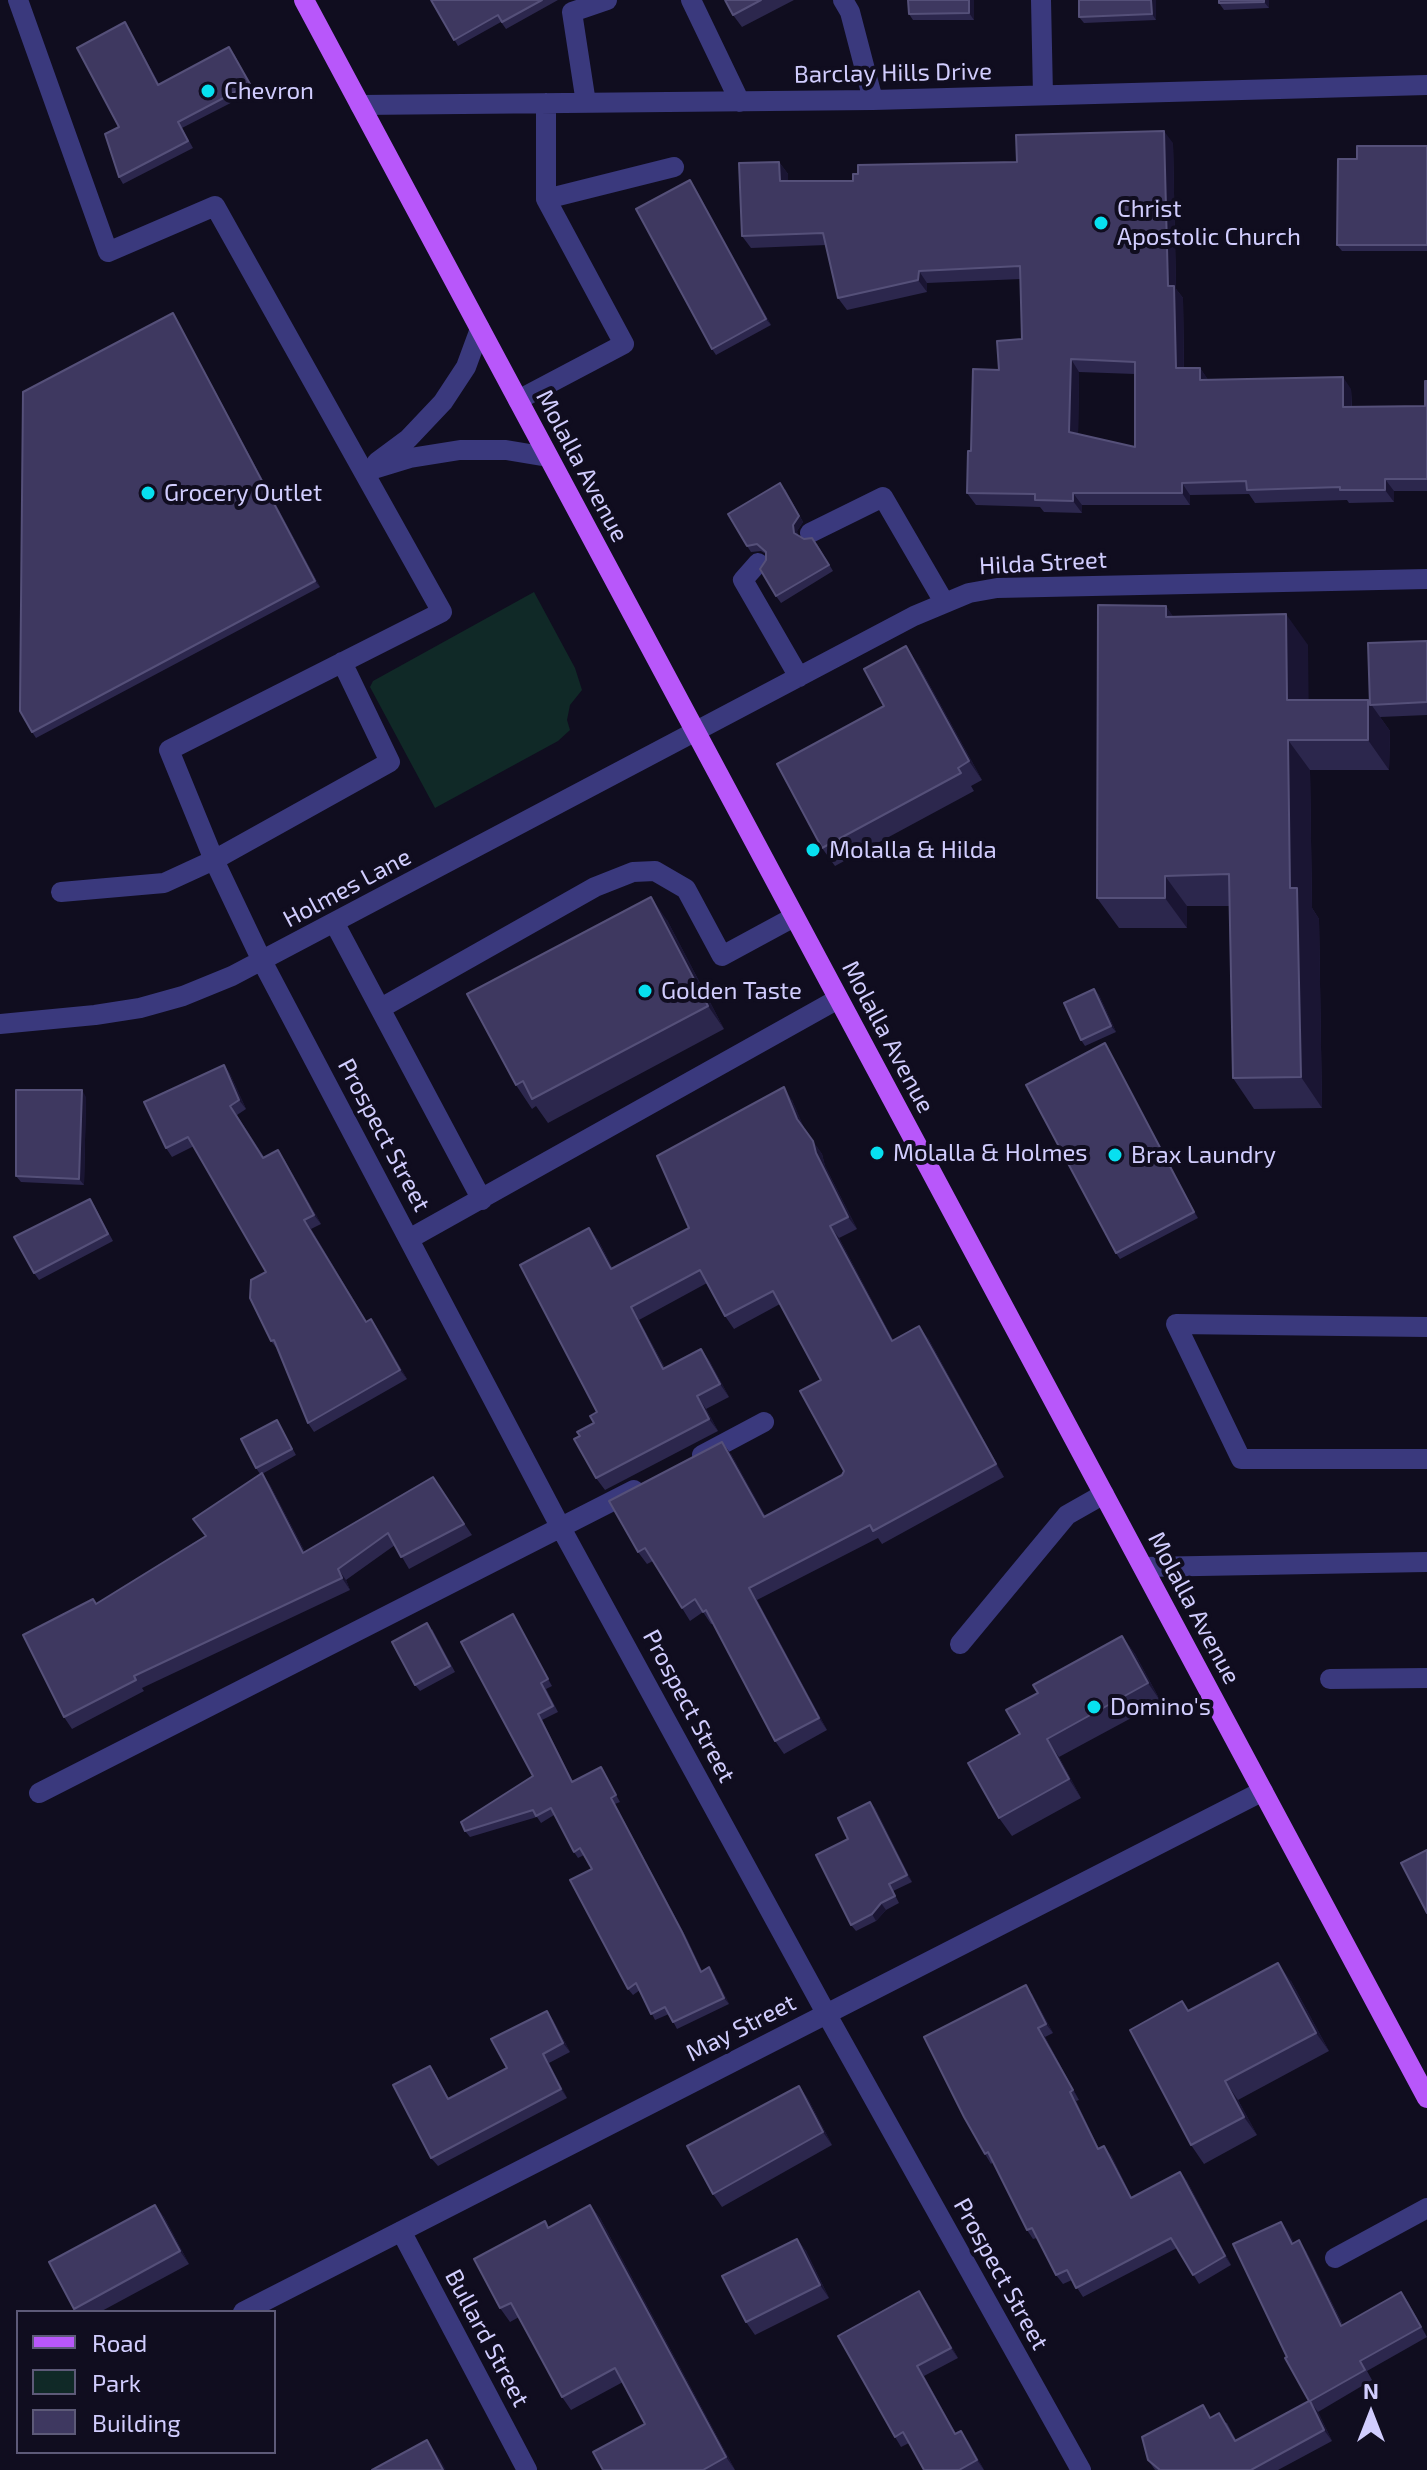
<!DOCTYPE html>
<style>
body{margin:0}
#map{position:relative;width:1427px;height:2470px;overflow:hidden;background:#100d1f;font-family:"Exo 2",sans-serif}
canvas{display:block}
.legend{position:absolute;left:16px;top:2310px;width:260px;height:144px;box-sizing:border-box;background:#100d1f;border:2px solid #5d5a78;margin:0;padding:10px 14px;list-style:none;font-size:24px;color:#d1cdfe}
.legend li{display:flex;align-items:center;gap:16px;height:40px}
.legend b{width:40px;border:2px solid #5d5a78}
.north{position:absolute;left:1331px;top:2374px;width:80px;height:80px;-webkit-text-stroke:6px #100d1f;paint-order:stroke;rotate:0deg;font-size:22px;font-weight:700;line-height:32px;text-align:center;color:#d1cdfe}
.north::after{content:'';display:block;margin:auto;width:28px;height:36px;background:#d1cdfe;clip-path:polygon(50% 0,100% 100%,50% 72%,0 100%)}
</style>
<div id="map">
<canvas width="1427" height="2470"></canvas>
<ul class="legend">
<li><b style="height:10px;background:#b857fa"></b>Road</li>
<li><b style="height:22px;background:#102927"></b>Park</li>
<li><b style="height:22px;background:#3e3860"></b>Building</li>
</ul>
<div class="north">N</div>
</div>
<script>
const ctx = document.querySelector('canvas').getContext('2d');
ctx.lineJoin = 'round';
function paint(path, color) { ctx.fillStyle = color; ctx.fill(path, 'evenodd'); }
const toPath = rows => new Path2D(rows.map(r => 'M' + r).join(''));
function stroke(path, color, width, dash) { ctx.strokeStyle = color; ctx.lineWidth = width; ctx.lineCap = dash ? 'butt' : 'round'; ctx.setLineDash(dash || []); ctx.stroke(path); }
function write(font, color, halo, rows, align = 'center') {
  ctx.font = font + ' "Exo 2",sans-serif'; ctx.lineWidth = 8; ctx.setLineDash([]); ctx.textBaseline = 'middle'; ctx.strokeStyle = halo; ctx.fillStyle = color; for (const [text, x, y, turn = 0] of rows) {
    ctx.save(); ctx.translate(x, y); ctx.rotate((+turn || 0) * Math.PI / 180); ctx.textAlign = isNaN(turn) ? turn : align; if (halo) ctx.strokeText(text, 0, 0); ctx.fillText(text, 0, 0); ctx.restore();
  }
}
paint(toPath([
 [534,592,575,668,582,690,570,705,567,720,570,730,558,741,435,808,370,687,373,681]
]), '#102927');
stroke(toPath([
 [18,0,108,252,215,206,442,612,169,750,214,860,262,961,561,1528,826,2013,1081,2470],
 [691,0,740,102],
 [843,0,850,12,873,100],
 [1041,0,1043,95],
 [586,103,572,12,607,0],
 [360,105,873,100,1427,85],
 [546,199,674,167],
 [518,400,624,344,546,199,546,103],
 [377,462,408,439,443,402,466,367,480,329],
 [364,472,410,458,460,450,506,450,548,457],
 [810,533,883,497,944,602],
 [758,563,743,580,799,677],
 [61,892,164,883,214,860,390,762,342,662],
 [335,924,482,1200],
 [381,1008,595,887,633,872,655,871,686,889,722,956,794,917],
 [0,1024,95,1015,140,1008,183,996,232,976,914,616,969,593,997,588,1427,579],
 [409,1239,838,999],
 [1427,1327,1176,1324,1241,1459,1427,1459],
 [702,1455,764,1422],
 [1143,1567,1427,1562],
 [960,1644,1067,1515,1104,1494],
 [1330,1679,1427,1678],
 [39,1793,634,1490],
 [401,2231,527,2470],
 [1335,2258,1427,2208],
 [243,2312,1263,1791]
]), '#3a397d', 20);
stroke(toPath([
 [304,0,1427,2098]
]), '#b857fa', 20);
paint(toPath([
 [431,0,558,0,506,29,501,22,458,46],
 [725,0,794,0,742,27,733,15],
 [974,0,974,20,913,20,909,14],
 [1079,0,1156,0,1156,20,1084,23,1079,17],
 [1269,0,1269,8,1224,10,1219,3],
 [129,29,159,84,234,54,254,91,182,128,193,148,123,184,119,177,119,127],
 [1173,143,1176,289,1183,298,1184,368,1200,368,1208,380,1351,389,1352,407,1425,406,1427,381,1427,491,1394,491,1394,502,1349,503,1347,500,1255,503,1249,494,1190,495,1190,505,1082,505,1082,513,1044,512,1040,507,976,505,967,493,971,451,999,370,1022,339,1021,279,927,283,927,292,847,310,838,298,826,245,751,248,742,236,779,162,788,174,788,181,853,181],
 [1079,372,1135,374,1135,447,1078,434],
 [1427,146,1427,251,1342,251,1337,245,1357,159],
 [690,180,771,325,716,355,712,349],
 [177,320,320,587,36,738,32,732],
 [785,489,803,522,797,531,798,536,804,539,817,544,833,571,781,603,776,596,766,560,766,554,761,551,751,552,747,546],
 [1166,606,1173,617,1308,645,1308,700,1370,703,1427,641,1427,715,1380,717,1390,731,1389,770,1310,770,1312,908,1319,919,1322,1108,1254,1109,1233,1078,1229,906,1187,906,1187,928,1119,928,1097,898],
 [918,664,982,780,971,786,974,791,835,866,822,848,884,706],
 [667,920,724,1029,548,1123,536,1106,532,1109,516,1085],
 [1094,989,1099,995,1116,1032,1085,1046,1081,1040],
 [1105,1043,1198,1218,1120,1259,1116,1253],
 [224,1065,230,1074,246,1109,237,1115,264,1157,284,1159,321,1224,311,1229,367,1322,371,1319,378,1329,407,1379,314,1432,308,1423,278,1350,271,1341,266,1272,194,1146,172,1157,166,1148],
 [86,1097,84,1185,21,1182,16,1176],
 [792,1100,805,1131,822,1154,825,1166,857,1229,839,1238,893,1340,928,1338,1004,1477,882,1544,878,1538,757,1600,827,1730,784,1754,775,1741,713,1624,711,1624,703,1612,690,1621,653,1561,647,1564,638,1552,731,1454,765,1516,842,1475,844,1471,821,1380,780,1304,734,1329,725,1316,707,1283,639,1320,665,1368,701,1349,710,1362,729,1397,706,1409,718,1431,605,1490,596,1478,580,1436,594,1423,597,1412,589,1228,598,1240,613,1269,689,1228],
 [94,1205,113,1241,39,1280,34,1273],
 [281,1427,296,1455,262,1474,270,1485,305,1552,433,1477,472,1535,409,1569,395,1545,346,1580,350,1590,142,1688,144,1691,72,1729,64,1717,93,1599,97,1604,205,1536,260,1474,256,1468],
 [513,1614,552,1686,546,1689,558,1712,542,1720,573,1782,601,1767,620,1802,615,1804,687,1939,702,1971,714,1974,729,2004,677,2029,669,2014,655,2020,640,1990,633,1995,628,1989,592,1869,584,1855,578,1858,574,1852,554,1815,541,1823,537,1817,470,1837,465,1831,533,1776],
 [432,1629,455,1672,420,1691,415,1685],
 [1122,1636,1135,1654,1161,1702,1059,1757,1081,1798,1012,1836,999,1818,1038,1693],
 [870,1802,875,1808,912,1882,893,1891,899,1903,886,1910,876,1921,856,1931,851,1925,848,1839],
 [1291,1981,1329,2051,1238,2100,1257,2135,1204,2164,1191,2145,1189,2011],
 [1032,1994,1053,2033,1045,2037,1079,2100,1076,2101,1099,2149,1111,2155,1132,2198,1180,2172,1187,2181,1231,2265,1199,2284,1177,2248,1083,2297,1072,2280,1063,2284,1056,2275,1037,2238,1033,2239,1027,2230,993,2162,991,2164,985,2154],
 [547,2011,553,2020,570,2052,549,2063,567,2098,438,2166,431,2158,430,2066,436,2075,449,2099,507,2068],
 [799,2086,808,2099,832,2145,722,2207,713,2194],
 [155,2205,164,2217,189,2264,100,2312,76,2312,49,2262],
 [590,2205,600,2218,735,2470,603,2470,645,2424,623,2382,571,2410,562,2397,519,2317,510,2322,500,2308,549,2227],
 [1281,2222,1294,2243,1306,2251,1343,2325,1401,2292,1408,2302,1427,2337,1367,2371,1372,2380,1318,2412,1332,2441,1278,2470,1155,2470,1148,2460,1211,2418,1227,2423,1236,2440,1309,2401,1287,2357],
 [797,2239,806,2251,829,2298,755,2335,746,2322],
 [919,2291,926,2301,958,2358,924,2376,956,2434,968,2441,984,2470,924,2470,909,2443,901,2447,895,2437]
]), '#2c274d');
paint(toPath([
 [969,0,974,0,974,20,969,13],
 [1151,0,1156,0,1156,20,1152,14],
 [1264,0,1269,0,1269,8,1264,2],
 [125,22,129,29,163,91,158,85],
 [1164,131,1173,143,1176,289,1183,298,1184,381,1176,368,1168,286],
 [779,162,788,174,788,193,780,181],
 [690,180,695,187,771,325,766,319],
 [919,271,927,283,927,292,918,280],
 [173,313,177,320,320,587,315,581],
 [1071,359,1079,372,1078,444,1069,432],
 [1200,368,1209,381,1200,380],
 [1343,377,1351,389,1352,420,1343,407],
 [1385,479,1394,491,1394,502,1385,490],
 [780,483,803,522,797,531,799,539,794,533],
 [1182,483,1190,495,1190,505,1182,493],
 [1073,493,1082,505,1082,513,1073,501],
 [1166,606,1187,637,1166,617],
 [1286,614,1308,645,1309,731,1287,700],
 [906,646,918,664,982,780,969,761],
 [1368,700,1390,731,1389,770,1368,740],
 [1288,740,1310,770,1312,908,1319,919,1322,1108,1301,1077,1290,888],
 [1165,876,1187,906,1187,928,1165,898],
 [651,897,667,920,724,1029,708,1006],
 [1094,989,1099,995,1116,1032,1111,1026],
 [1105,1043,1109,1050,1198,1218,1194,1212],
 [224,1065,230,1074,246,1109,239,1100],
 [784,1087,792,1100,806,1132,797,1119],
 [82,1090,86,1097,84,1185,79,1179],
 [813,1141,822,1154,825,1166,857,1229,848,1217,816,1153],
 [278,1150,284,1159,321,1224,314,1215],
 [304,1220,311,1229,372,1331,366,1322],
 [830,1226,839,1238,900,1353,892,1341],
 [589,1228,598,1240,620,1282,611,1269],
 [631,1307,639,1320,672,1382,663,1369],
 [371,1319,378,1329,407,1379,400,1370],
 [919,1326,928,1338,1004,1477,996,1464],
 [701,1349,710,1362,729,1397,720,1384],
 [697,1396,706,1409,718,1431,709,1419],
 [722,1442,731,1454,773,1529,764,1517],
 [262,1473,270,1485,311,1564,303,1553],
 [338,1569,346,1580,350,1590,342,1578],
 [749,1588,757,1600,827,1730,819,1718],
 [513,1614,517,1620,552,1686,548,1679],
 [1122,1636,1135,1654,1161,1702,1148,1683],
 [538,1714,542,1720,576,1789,572,1782],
 [1047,1739,1059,1757,1081,1798,1069,1779],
 [611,1798,687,1939,705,1978,701,1972],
 [870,1802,875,1808,912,1882,907,1875],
 [881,1903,886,1910,876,1921,872,1914],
 [1278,1963,1291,1981,1329,2051,1316,2033],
 [709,1967,714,1974,729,2004,724,1998],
 [1026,1985,1032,1994,1053,2033,1046,2024],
 [547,2011,553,2020,570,2052,563,2043],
 [1038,2028,1045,2037,1079,2100,1073,2090],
 [543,2054,549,2063,567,2098,561,2089],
 [430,2066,436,2075,454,2108,448,2099],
 [1225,2081,1238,2100,1257,2135,1244,2117],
 [799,2086,808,2099,832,2145,823,2132],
 [1070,2092,1076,2101,1104,2159,1098,2149],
 [1104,2146,1111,2155,1137,2208,1131,2198],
 [1180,2172,1187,2181,1231,2265,1225,2256],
 [155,2205,164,2217,189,2264,180,2251],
 [590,2205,600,2218,735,2470,726,2457],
 [1281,2222,1289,2232,1299,2254,1292,2244],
 [797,2239,806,2251,829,2298,820,2285],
 [1299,2240,1306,2251,1348,2336,1341,2326],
 [919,2291,926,2301,958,2358,951,2348],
 [1401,2292,1408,2302,1427,2336,1421,2327],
 [917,2366,924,2376,962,2444,955,2434],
 [1310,2401,1318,2412,1332,2441,1324,2430],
 [961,2431,968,2441,984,2470,977,2460],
 [427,2440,440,2459,446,2470,443,2470]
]), '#1a1533');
const building = toPath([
 [431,0,542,0,502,22,498,15,454,40,431,0],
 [725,0,761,0,733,15,725,0],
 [908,0,969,0,969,13,909,14,908,0],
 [1079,0,1151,0,1152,14,1079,17,1079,0],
 [1219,0,1264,0,1264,2,1219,3,1219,0],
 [125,22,158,85,229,47,250,84,178,122,188,141,119,177,105,134,119,127,77,48,125,22],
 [1164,131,1168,286,1174,286,1176,368,1200,368,1200,380,1343,377,1343,407,1425,406,1425,381,1427,381,1427,479,1385,479,1385,490,1340,490,1340,487,1247,490,1246,481,1182,483,1182,493,1073,493,1073,501,1035,500,1035,494,967,493,968,451,971,451,973,369,999,370,997,341,1022,339,1020,266,919,271,918,280,838,298,823,233,742,236,739,163,779,162,780,181,853,181,853,174,858,174,858,165,1017,162,1016,135,1164,131],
 [1071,359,1135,362,1135,447,1069,432,1071,359],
 [1357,146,1427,146,1427,245,1337,245,1338,159,1357,159,1357,146],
 [690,180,766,319,712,349,636,209,690,180],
 [173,313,315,581,32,732,20,711,23,392,173,313],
 [780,483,799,516,793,525,794,533,804,539,812,538,829,565,776,596,760,569,766,560,766,552,757,544,747,546,728,514,780,483],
 [1098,605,1166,606,1166,617,1286,614,1287,700,1368,700,1368,740,1288,740,1290,888,1297,888,1301,1077,1233,1078,1229,874,1165,876,1165,898,1097,898,1098,605],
 [1427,641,1427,702,1370,705,1368,643,1427,641],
 [906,646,969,761,958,768,961,773,822,848,777,764,884,706,864,669,906,646],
 [651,897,708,1006,532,1099,523,1081,516,1085,467,994,651,897],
 [1094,989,1111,1026,1081,1040,1064,1003,1094,989],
 [1105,1043,1194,1212,1116,1253,1026,1085,1105,1043],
 [224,1065,239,1100,230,1106,263,1158,278,1150,314,1215,304,1220,366,1322,371,1319,400,1370,308,1423,274,1340,271,1341,250,1298,251,1280,266,1272,188,1137,166,1148,144,1102,224,1065],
 [784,1087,797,1119,813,1141,816,1153,848,1217,830,1226,892,1341,919,1326,996,1464,873,1531,870,1525,749,1588,819,1718,775,1741,706,1610,703,1612,695,1599,682,1608,645,1548,638,1552,609,1501,722,1442,764,1517,842,1475,844,1471,800,1391,821,1380,773,1291,725,1316,700,1270,631,1307,663,1369,701,1349,720,1384,697,1396,709,1419,596,1478,574,1439,580,1436,577,1432,594,1423,590,1416,597,1412,520,1265,589,1228,611,1269,689,1228,657,1156,784,1087],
 [16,1090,82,1090,79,1179,16,1176,16,1090],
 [90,1199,108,1234,34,1273,14,1237,90,1199],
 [277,1420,292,1449,256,1468,241,1439,277,1420],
 [262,1473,303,1553,433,1477,464,1524,401,1557,388,1533,338,1569,342,1578,134,1676,136,1680,64,1717,23,1635,93,1599,96,1604,206,1536,193,1519,262,1473],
 [513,1614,548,1679,541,1683,553,1706,538,1714,572,1782,601,1767,616,1795,611,1798,682,1932,701,1972,709,1967,724,1998,673,2022,665,2007,651,2014,636,1983,628,1989,570,1880,592,1869,580,1848,574,1852,551,1808,536,1816,533,1810,465,1831,461,1822,533,1776,461,1642,513,1614],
 [427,1623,450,1666,415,1685,392,1642,427,1623],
 [1122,1636,1148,1683,1047,1739,1069,1779,999,1818,968,1763,1020,1734,1006,1710,1038,1693,1033,1685,1122,1636],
 [870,1802,907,1875,889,1884,895,1896,881,1903,872,1914,851,1925,816,1855,848,1839,838,1818,870,1802],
 [1427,1850,1427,1913,1401,1863,1427,1850],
 [1278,1963,1316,2033,1225,2081,1244,2117,1191,2145,1130,2030,1182,2001,1188,2011,1278,1963],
 [1026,1985,1046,2024,1038,2028,1073,2090,1070,2092,1098,2149,1104,2146,1131,2198,1180,2172,1225,2256,1193,2275,1171,2238,1076,2288,1067,2270,1056,2275,1032,2228,1027,2230,988,2152,985,2154,964,2117,924,2037,1026,1985],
 [547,2011,563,2043,543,2054,561,2089,431,2158,393,2085,430,2066,448,2099,507,2068,491,2039,547,2011],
 [799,2086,823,2132,713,2194,687,2146,799,2086],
 [155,2205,180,2251,74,2309,49,2262,155,2205],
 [590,2205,726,2457,703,2470,603,2470,593,2452,645,2424,615,2368,562,2397,511,2303,500,2308,474,2259,545,2221,548,2228,590,2205],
 [1281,2222,1292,2244,1299,2240,1341,2326,1401,2292,1421,2327,1360,2361,1365,2370,1310,2401,1324,2430,1251,2470,1160,2470,1148,2460,1142,2437,1203,2405,1210,2418,1219,2413,1235,2441,1309,2401,1285,2358,1287,2357,1233,2244,1281,2222],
 [797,2239,820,2285,746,2322,722,2276,797,2239],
 [919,2291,951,2348,917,2366,955,2434,961,2431,977,2460,959,2470,924,2470,903,2432,895,2437,838,2336,919,2291],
 [427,2440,443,2470,372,2470,427,2440]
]);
paint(building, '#3e3860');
stroke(building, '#555079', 2);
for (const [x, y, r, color] of [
 [208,91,8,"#07e0f0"],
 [1101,223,8,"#07e0f0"],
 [148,493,8,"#07e0f0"],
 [813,850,8,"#07e0f0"],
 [645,991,8,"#07e0f0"],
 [877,1153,8,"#07e0f0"],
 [1115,1155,8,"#07e0f0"],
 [1094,1707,8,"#07e0f0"]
]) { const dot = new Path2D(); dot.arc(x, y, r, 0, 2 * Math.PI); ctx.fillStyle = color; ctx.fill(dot); stroke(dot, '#100d1f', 3); }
write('24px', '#d1cdfe', '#100d1f', [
 ["Barclay Hills Drive",893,73,-1],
 ["Molalla Avenue",582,466,62],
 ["Hilda Street",1043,563,-3],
 ["Holmes Lane",347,888,-28],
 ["Molalla Avenue",888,1037,62],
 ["Prospect Street",384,1135,62],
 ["Molalla Avenue",1194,1608,62],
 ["Prospect Street",689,1706,62],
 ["May Street",741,2028,-27],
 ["Prospect Street",1001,2274,61],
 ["Bullard Street",487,2338,62]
]);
write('24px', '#d1cdfe', '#100d1f', [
 ["Chevron",224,91],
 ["Christ",1117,209],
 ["Apostolic Church",1117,237],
 ["Grocery Outlet",164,493],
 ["Molalla & Hilda",829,850],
 ["Golden Taste",661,991],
 ["Molalla & Holmes",893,1153],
 ["Brax Laundry",1131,1155],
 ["Domino's",1110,1707]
], 'left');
</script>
